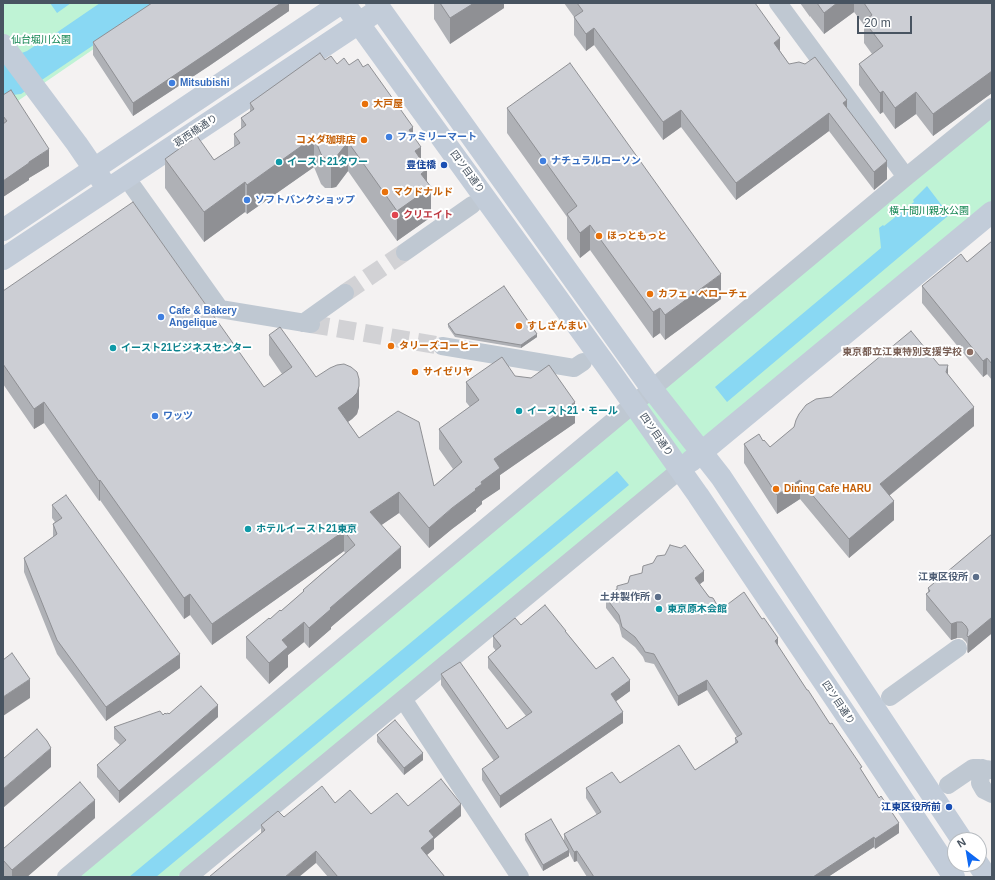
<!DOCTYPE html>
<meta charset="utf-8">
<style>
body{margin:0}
#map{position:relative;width:995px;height:880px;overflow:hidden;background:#f4f2f2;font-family:Arial,sans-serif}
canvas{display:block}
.frame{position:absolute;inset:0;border:4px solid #485461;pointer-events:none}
.north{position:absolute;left:947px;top:832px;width:40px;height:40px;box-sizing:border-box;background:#fff;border:1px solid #b6bbc0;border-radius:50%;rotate:329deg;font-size:11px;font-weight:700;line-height:16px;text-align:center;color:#485461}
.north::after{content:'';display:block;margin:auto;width:14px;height:18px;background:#0e68f2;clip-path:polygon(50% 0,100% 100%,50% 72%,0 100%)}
.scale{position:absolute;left:857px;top:16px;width:55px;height:18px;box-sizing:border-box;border:2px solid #485461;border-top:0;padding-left:5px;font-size:12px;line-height:14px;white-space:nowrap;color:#485461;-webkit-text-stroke:3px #fff;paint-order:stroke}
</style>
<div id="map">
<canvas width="995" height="880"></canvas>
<div class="frame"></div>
<div class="north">N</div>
<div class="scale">20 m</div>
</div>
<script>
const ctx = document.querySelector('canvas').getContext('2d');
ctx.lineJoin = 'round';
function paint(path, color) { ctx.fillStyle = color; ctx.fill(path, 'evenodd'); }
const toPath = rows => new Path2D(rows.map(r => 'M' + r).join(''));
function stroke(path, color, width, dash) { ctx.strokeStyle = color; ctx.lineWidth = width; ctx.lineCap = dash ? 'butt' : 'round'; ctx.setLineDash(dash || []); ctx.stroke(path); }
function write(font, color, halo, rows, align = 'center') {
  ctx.font = font + ' Arial,"Noto Sans JP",sans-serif'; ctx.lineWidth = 4; ctx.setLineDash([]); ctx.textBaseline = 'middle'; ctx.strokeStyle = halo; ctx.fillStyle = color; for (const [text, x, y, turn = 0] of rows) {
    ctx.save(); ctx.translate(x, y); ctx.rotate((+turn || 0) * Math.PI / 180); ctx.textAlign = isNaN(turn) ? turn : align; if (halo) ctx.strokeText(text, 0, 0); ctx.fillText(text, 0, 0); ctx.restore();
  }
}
paint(toPath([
 [3,3,161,3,3,111],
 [992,116,992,203,177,877,77,877]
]), '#bff3d5');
paint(toPath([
 [50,3,71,3,57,13],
 [100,3,156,3,21,94,3,96,3,60,27,51,39,43,40,44],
 [927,186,949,215,727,402,715,387,881,248,879,228,883,225,884,226,914,202,913,200],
 [617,471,629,485,156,877,129,877]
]), '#89d8f3');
stroke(toPath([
 [345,293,405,252],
 [311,324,442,346]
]), '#d2d2d5', 18, [18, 9]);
stroke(toPath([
 [778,3,906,177],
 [133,187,220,309,311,324],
 [405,252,472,205],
 [303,323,345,293],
 [442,346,574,368,583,362],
 [890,697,958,648],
 [403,699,520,877],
 [982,768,980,783,984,790,992,794],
 [948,785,973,768,978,768,992,770],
 [66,877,906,177,992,107],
 [188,877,680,470]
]), '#bfc8d2', 18);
stroke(toPath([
 [344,3,608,368,698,495,863,740,954,877],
 [376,3,652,389,721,477,962,840],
 [3,45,77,144,103,182],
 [3,230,341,3],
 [3,259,371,15],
 [691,461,992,212],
 [978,864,987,877]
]), '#c2ccd9', 22);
paint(toPath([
 [289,3,289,11,209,66,133,116,93,55,93,42],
 [434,3,504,3,504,8,450,44,434,19],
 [564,3,755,3,780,51,789,64,847,109,887,179,874,190,829,131,736,200,681,127,663,140,594,45,586,51,574,35,574,17],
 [800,3,992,3,992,93,933,136,916,114,895,129,883,112,880,114,859,85,859,64,872,54,864,43,864,25,854,12,824,34,810,16,810,17],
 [325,60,337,64,349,65,413,135,421,161,427,182,431,217,397,241,348,171,336,187,331,188,325,188,321,184,314,167,247,214,245,212,204,242,165,188,165,159,214,160,234,147,234,134,241,129,241,118,250,112,250,103],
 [3,95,49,166,29,178,29,180,3,197],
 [507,108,721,299,665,340,660,333,653,338,590,250,580,258,567,239,567,217,507,133],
 [992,241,992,380,987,374,983,377,922,303,922,286,967,262],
 [3,291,264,387,282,374,269,355,269,335,316,377,359,407,357,414,352,419,348,422,359,438,434,486,453,469,439,449,439,429,470,407,466,402,466,382,515,376,575,423,500,475,500,489,482,501,482,504,476,509,476,511,452,529,429,548,399,513,381,525,401,568,331,627,331,629,309,648,304,642,288,655,288,667,269,684,246,658,246,637,270,619,281,611,303,592,303,590,345,553,344,551,212,645,190,615,184,619,100,500,99,501,44,423,34,429,3,384],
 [448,324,537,337,521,348,455,337,448,327],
 [948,375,974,426,889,496,894,520,849,558,800,499,777,514,744,463,744,444,763,441,770,447,831,397],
 [52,505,180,668,106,721,57,654,24,572,24,558,53,537,53,524,55,522,52,518],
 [992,534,992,635,991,634,968,653,967,652,967,644,966,642,962,638,957,638,951,640,926,610,926,594,928,593,928,588],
 [704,581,699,584,720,610,778,646,807,690,862,771,899,833,875,849,874,847,828,877,587,877,577,861,574,862,569,852,569,856,543,871,525,840,525,834,564,842,564,834,597,815,586,798,586,788,620,783,695,770,735,743,735,738,737,737,707,690,678,706,654,664,645,662,643,657,635,647,622,637,619,625,606,608,606,598],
 [521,625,566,632,596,669,630,691,616,701,623,723,500,808,482,780,482,769,494,761,441,685,441,674,507,729,526,716,488,668,488,657,496,651,493,647,493,636],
 [169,714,218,717,119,803,97,777,97,765,120,745,114,739,114,727,163,715],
 [377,735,423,760,404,775,377,742],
 [335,803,371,814,408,806,461,816,434,839,434,849,427,855,445,877,328,877,316,863,261,833,261,825,284,817],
 [95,818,27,877,3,877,3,849]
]), '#afb1b6');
paint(toPath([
 [281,3,289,3,289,11,209,66,133,116,133,103],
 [474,3,504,3,504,8,450,44,450,18],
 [837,3,854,3,854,12,824,34,824,13],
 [594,28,594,45,586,51,586,34],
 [780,38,780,56,774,43],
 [992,71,992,93,933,136,933,114],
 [883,91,883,112,880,114,880,93],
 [916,92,916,114,895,129,895,108],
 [847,100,847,118,843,103],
 [681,110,681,127,663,140,663,122],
 [829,113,829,131,736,200,736,183],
 [413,127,413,157,409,130],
 [314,137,314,167,247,214,247,185],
 [348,142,348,171,336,187,331,188,331,159],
 [421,147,421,174,427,169,427,190,431,187,431,217,397,241,397,211,415,151],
 [49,149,49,166,29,178,29,180,3,197,3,181,29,162],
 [887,161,887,179,874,190,874,172],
 [245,182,245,212,204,242,204,212],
 [590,225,590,250,580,258,580,233],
 [721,274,721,299,665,340,665,315],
 [660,308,660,333,653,338,653,312],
 [537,334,537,337,521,348,521,345],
 [987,358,987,374,983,377,983,361],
 [948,365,948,384,946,372],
 [359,386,359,407,357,414,352,419,338,429,338,408],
 [44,402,44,423,34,429,34,409],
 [575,402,575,423,500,475,500,489,482,501,482,504,476,509,476,511,452,529,429,548,429,528,475,489,494,459],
 [974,407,974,426,880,503,880,484],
 [100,480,100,500,99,501,99,481],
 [800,480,800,499,777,514,777,495],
 [399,492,399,513,370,533,370,512],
 [894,501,894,520,849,558,849,539],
 [344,531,344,551,212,645,212,624],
 [401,547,401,568,331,627,331,629,309,648,309,628,330,608],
 [704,571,704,581,695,588,695,578],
 [190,594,190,615,184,619,184,598],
 [991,618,991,634,968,653,968,637],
 [304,622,304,642,288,655,288,667,269,684,269,663,282,640],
 [957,622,957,638,951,640,951,624],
 [778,638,778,648,775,641],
 [180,654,180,668,106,721,106,707],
 [30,679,30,698,3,716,3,697],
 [630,680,630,691,611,705,611,694],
 [707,680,707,690,678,706,678,696],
 [218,705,218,717,119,803,119,791],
 [623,712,623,723,500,808,500,796],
 [51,748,51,767,3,808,3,789],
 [423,753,423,760,404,775,404,768],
 [95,800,95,818,27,877,12,877,12,870],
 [461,804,461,816,434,839,434,849,421,860,421,848,429,831],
 [899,823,899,833,875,849,875,839],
 [874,837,874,847,828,877,813,877],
 [569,850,569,856,543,871,543,865],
 [316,851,316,863,299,877,285,877],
 [577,851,577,861,574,862,574,852]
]), '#8f9094');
const building = toPath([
 [152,3,281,3,209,52,133,103,93,42,152,3],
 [440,3,474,3,450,18,440,3],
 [577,3,755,3,780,38,774,43,789,64,799,62,805,64,815,57,847,100,843,103,887,161,874,172,829,113,736,183,681,110,663,122,594,28,586,34,574,17,583,11,577,3],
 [817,3,837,3,824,13,817,3],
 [864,3,992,3,992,71,933,114,916,92,895,108,883,91,880,93,859,64,883,46,864,21,872,15,864,3],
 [320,53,325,60,331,56,337,64,344,58,349,65,358,59,363,67,368,64,413,127,409,130,421,147,415,151,427,169,421,174,431,187,397,211,348,142,336,157,331,159,325,158,321,154,314,137,247,185,245,182,204,212,165,159,197,136,214,160,240,143,234,134,246,125,241,118,254,109,250,103,320,53],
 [570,63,721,274,665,315,660,308,653,312,590,225,580,233,567,214,577,206,507,108,570,63],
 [11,90,49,149,29,162,29,163,3,181,3,124,7,121,3,116,3,95,11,90],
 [133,202,264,387,292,367,269,335,280,327,316,377,330,368,337,365,344,364,351,367,357,372,359,379,359,386,357,393,352,398,338,408,359,438,398,411,419,422,434,486,462,462,439,429,479,400,466,382,502,357,515,376,531,378,549,365,575,402,494,459,500,468,481,482,482,484,475,489,476,490,452,508,429,528,399,492,370,512,401,547,330,608,331,609,309,628,304,622,282,640,288,647,269,663,246,637,269,618,270,619,280,610,281,611,304,591,303,590,355,545,344,531,212,624,190,594,184,598,100,480,99,481,44,402,34,409,3,364,3,291,133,202],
 [992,241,992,364,987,358,983,361,922,286,961,254,967,262,992,241],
 [504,286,537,334,521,345,455,334,448,324,504,286],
 [911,331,939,365,948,365,946,372,974,407,880,484,894,501,849,539,800,480,777,495,744,444,759,434,763,441,764,440,770,447,794,427,796,420,799,414,806,405,816,399,831,397,911,331],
 [66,495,180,654,106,707,57,640,24,558,57,534,53,524,62,518,52,505,66,495],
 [992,534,992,619,991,618,968,637,967,636,968,630,966,626,962,622,957,622,951,624,926,594,930,591,928,588,992,534],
 [670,545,681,548,685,545,704,571,695,578,709,597,713,598,720,610,744,592,762,619,764,618,778,638,775,641,807,690,808,690,830,724,832,723,862,767,860,768,879,798,881,796,899,823,875,839,874,837,813,877,594,877,577,851,574,852,564,834,601,812,586,788,612,772,620,783,679,745,695,770,738,742,735,738,742,734,707,680,678,696,654,654,645,652,643,648,635,637,622,627,619,615,606,598,617,589,617,586,628,583,630,576,642,573,643,566,653,563,657,556,665,555,670,545],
 [545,605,566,631,565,631,596,669,613,657,630,680,611,694,623,712,500,796,482,769,499,757,441,674,460,662,507,729,532,712,488,657,501,646,493,636,515,618,521,625,545,605],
 [12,653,30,679,3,697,3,660,12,653],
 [201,686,218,705,119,791,97,765,126,740,114,727,160,711,163,715,165,713,166,714,168,713,169,714,201,686],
 [395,720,423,753,404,768,377,735,395,720],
 [37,729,47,741,51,748,3,789,3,759,37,729],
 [441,779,461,804,429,831,434,837,421,848,445,877,338,877,316,851,285,877,209,877,265,830,261,825,278,811,284,817,322,786,335,803,350,790,371,814,397,793,408,806,441,779],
 [80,782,95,800,12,870,3,860,3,849,80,782],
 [551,819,569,850,543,865,525,834,551,819]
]);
paint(building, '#ccced4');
stroke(building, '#8f9094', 1);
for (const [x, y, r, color] of [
 [172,83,4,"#3f7fe0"],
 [365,104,4,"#e8710a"],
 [389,137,4,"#3f7fe0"],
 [364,140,4,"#e8710a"],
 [543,161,4,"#3f7fe0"],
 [279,162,4,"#0f9aa8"],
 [444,165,4,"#1a4fb4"],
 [385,192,4,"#e8710a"],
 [247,200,4,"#3f7fe0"],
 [395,215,4,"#e0444e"],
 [599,236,4,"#e8710a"],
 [650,294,4,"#e8710a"],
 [161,317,4,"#3f7fe0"],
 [519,326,4,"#e8710a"],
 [391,346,4,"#e8710a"],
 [113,348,4,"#0f9aa8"],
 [970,352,4,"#8d6e63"],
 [415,372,4,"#e8710a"],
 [519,411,4,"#0f9aa8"],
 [155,416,4,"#3f7fe0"],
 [776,489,4,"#e8710a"],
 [248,529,4,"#0f9aa8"],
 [976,577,4,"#5c6f8a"],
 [658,597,4,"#5c6f8a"],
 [659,609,4,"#0f9aa8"],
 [949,807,4,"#1a4fb4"]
]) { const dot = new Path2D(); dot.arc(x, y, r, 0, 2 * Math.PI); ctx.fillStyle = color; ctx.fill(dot); stroke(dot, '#fff', 1.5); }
write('10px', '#118450', '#fff', [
 ["仙台堀川公園",41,40],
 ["横十間川親水公園",929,211]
]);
write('bold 10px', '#366cbe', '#fff', [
 ["Mitsubishi",180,83],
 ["ファミリーマート",397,137],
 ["ナチュラルローソン",551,161],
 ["ソフトバンクショップ",255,200],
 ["Cafe & Bakery",169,311],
 ["Angelique",169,323],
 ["ワッツ",163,416]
], 'left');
write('bold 10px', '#c56008', '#fff', [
 ["大戸屋",373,104],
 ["コメダ珈琲店",356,140,"right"],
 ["マクドナルド",393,192],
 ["ほっともっと",607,236],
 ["カフェ・ベローチェ",658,294],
 ["すしざんまい",527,326],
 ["タリーズコーヒー",399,346],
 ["サイゼリヤ",423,372],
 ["Dining Cafe HARU",784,489]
], 'left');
write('10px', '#485461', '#fff', [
 ["葛西橋通り",196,131,-34],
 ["四ツ目通り",467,172,54],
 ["四ツ目通り",656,435,55],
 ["四ツ目通り",838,703,56]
]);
write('bold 10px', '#0d838f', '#fff', [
 ["イースト21タワー",287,162],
 ["イースト21ビジネスセンター",121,348],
 ["イース卜21・モール",527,411],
 ["ホテルイースト21東京",256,529],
 ["東京原木会館",667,609]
], 'left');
write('bold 10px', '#164399', '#fff', [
 ["豊住橋",436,165],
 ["江東区役所前",941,807]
], 'right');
write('bold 10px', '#be3a42', '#fff', [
 ["クリエイト",403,215]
], 'left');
write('bold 10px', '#785e54', '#fff', [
 ["東京都立江東特別支援学校",962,352]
], 'right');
write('bold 10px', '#4e5e75', '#fff', [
 ["江東区役所",968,577],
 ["土井製作所",650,597]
], 'right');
</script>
